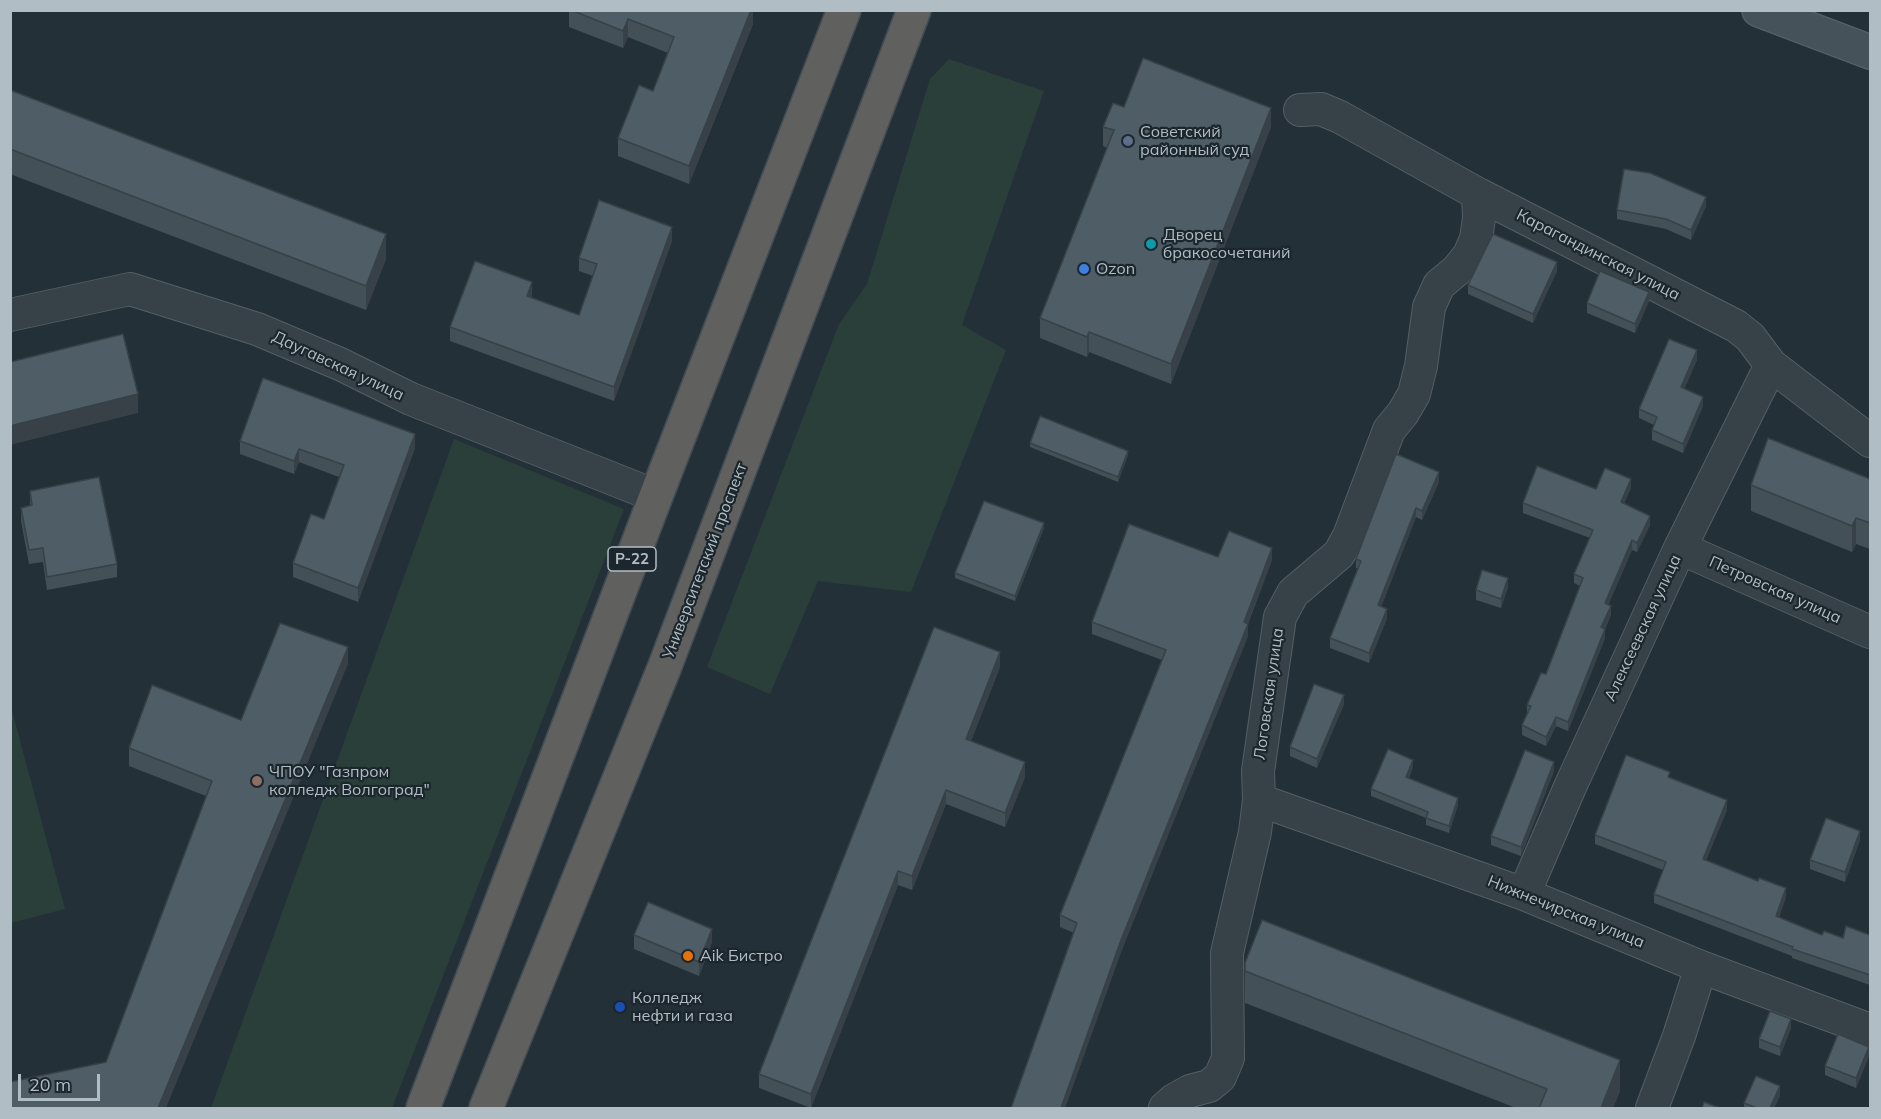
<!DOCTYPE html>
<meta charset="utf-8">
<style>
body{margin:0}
#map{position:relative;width:1881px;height:1119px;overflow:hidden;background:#233037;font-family:Mulish,sans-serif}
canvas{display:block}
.frame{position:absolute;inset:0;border:12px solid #b1bdc4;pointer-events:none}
.scale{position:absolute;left:18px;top:1074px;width:82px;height:27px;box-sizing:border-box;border:3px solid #b1bdc4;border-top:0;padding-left:8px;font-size:18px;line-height:21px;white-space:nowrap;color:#b1bdc4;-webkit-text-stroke:4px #1c262d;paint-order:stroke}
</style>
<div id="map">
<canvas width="1881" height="1119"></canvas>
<div class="frame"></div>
<div class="scale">20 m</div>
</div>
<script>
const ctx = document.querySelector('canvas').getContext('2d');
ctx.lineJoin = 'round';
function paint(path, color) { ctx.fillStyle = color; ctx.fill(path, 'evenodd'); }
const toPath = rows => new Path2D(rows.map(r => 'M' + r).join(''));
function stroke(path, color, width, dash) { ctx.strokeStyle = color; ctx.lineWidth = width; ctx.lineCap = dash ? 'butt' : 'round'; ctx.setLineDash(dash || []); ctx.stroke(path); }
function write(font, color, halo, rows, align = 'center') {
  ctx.font = font + ' Mulish,sans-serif'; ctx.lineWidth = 4.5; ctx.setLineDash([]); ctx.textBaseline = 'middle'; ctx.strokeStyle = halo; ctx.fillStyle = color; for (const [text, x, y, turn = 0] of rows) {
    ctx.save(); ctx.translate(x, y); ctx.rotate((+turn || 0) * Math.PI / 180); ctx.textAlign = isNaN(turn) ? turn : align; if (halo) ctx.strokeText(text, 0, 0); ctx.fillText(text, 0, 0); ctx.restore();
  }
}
paint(toPath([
 [949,59,1044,91,962,325,1006,350,911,592,818,581,770,694,707,667,839,324,867,284,930,79],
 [454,439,624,509,392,1108,211,1108],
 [10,703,65,909,11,923,10,923]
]), '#2b3f3a');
const minor = toPath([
 [1300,110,1321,109,1340,117,1478,194,1736,326,1750,337,1771,365,1870,441],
 [10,315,130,289,257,329,340,364,411,399,656,496],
 [1680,548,1870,632],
 [1259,800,1524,894,1701,967,1870,1030],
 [1524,894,1570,787,1680,548,1771,365],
 [1165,1108,1174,1100,1190,1091,1209,1086,1220,1077,1228,1058,1227,953,1255,832,1259,800,1258,771,1280,617,1293,593,1339,554,1349,536,1389,430,1403,413,1414,394,1421,366,1429,307,1439,285,1457,270,1469,255,1476,239,1479,218,1478,194],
 [1652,1108,1679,1036,1701,967]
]);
const secondary = toPath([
 [1759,10,1870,52]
]);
const trunk = toPath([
 [423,1108,656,496,844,10],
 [486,1108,665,666,914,10]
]);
stroke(minor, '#545f66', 34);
stroke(secondary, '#545f66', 36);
stroke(trunk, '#414c53', 36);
stroke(minor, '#364148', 32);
stroke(secondary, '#45525a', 33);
stroke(trunk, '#60605e', 33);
paint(toPath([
 [569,10,753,10,753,24,689,184,618,156,618,138,653,91,668,53,628,37,623,48,569,27],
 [10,90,386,259,366,310,10,174],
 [1124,107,1271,127,1171,384,1089,352,1087,357,1040,338,1040,318,1107,148,1103,146,1103,127],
 [1706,206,1691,240,1666,229,1617,219,1617,210],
 [672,241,614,401,450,341,450,327,532,296,531,298,579,315,593,276,579,271,579,258],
 [1557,271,1533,323,1468,294,1468,285],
 [1649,301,1635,333,1587,313,1587,303],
 [1697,360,1684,389,1703,406,1683,453,1652,440,1652,430,1654,425,1639,418,1639,409],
 [240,441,415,448,358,602,293,577,293,563,324,519,339,477,299,462,294,474,240,454],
 [1030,443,1128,455,1118,482,1030,447],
 [1870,479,1870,549,1856,544,1852,552,1751,511,1751,485],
 [1439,482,1422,520,1416,517,1381,607,1387,618,1369,663,1330,648,1330,638,1358,569,1356,568,1356,559],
 [1631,488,1624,503,1650,525,1637,552,1632,550,1608,605,1611,615,1605,629,1605,638,1568,731,1556,726,1546,746,1522,735,1522,725,1527,713,1527,705,1546,674,1580,586,1574,583,1574,574,1590,538,1523,513,1523,503,1596,489],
 [30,491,117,564,117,577,47,590,43,562,29,564,21,521,21,508,30,505],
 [1044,528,1015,601,955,578,955,573],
 [1218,557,1272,560,1248,624,1248,636,1121,952,1065,1108,1011,1108,1074,933,1060,927,1060,915,1162,660,1092,634,1092,622],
 [1508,587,1501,608,1476,600,1476,590],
 [348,664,106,1062,206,796,129,766,129,748,241,720],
 [1000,667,971,741,1025,777,1005,827,946,804,912,890,898,885,811,1108,759,1088,759,1074],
 [1344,704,1317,768,1290,756,1290,747],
 [1413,767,1409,778,1458,805,1449,833,1426,825,1426,818,1371,796,1371,789],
 [1554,771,1521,856,1491,845,1491,836],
 [1670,778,1727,810,1706,860,1786,897,1779,917,1822,935,1843,938,1870,935,1870,985,1792,958,1792,956,1654,903,1654,894,1663,870,1595,844,1595,835],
 [1860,840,1845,882,1810,869,1810,860],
 [634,935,712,942,699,976,634,949],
 [1245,963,1620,1091,1613,1108,1516,1108,1245,1003],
 [1791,1028,1780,1056,1759,1048,1759,1039],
 [1869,1056,1856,1088,1825,1075,1825,1066],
 [1780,1096,1774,1108,1744,1108,1744,1103]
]), '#435058');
paint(toPath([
 [751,10,753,10,753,24,689,184,689,166],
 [628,19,628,37,623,48,623,31],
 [1271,108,1271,127,1171,384,1171,364],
 [1706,197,1706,206,1691,240,1691,230],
 [672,227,672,241,614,401,614,387],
 [386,234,386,259,366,310,366,286],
 [1557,262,1557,271,1533,323,1533,314],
 [532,282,532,296,527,310,527,296],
 [1649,292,1649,301,1635,333,1635,324],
 [1089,332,1089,352,1087,357,1087,337],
 [1697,350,1697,360,1681,397,1681,387],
 [138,394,138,413,10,445,10,426],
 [1703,397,1703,406,1683,453,1683,444],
 [415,434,415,448,358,602,358,588],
 [299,449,299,462,294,474,294,461],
 [1128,451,1128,455,1118,482,1118,477],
 [1439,472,1439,482,1422,520,1422,511],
 [1631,479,1631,488,1621,511,1621,502],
 [1416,508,1416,517,1378,615,1378,605],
 [1650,516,1650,525,1637,552,1637,543],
 [1856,518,1856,544,1852,552,1852,526],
 [1044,523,1044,528,1015,601,1015,596],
 [1632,540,1632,550,1605,613,1605,603],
 [1272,548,1272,560,1246,628,1248,624,1248,636,1121,952,1065,1108,1061,1108,1121,940],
 [1508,578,1508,587,1501,608,1501,599],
 [1611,606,1611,615,1601,637,1601,627],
 [1387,609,1387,618,1369,663,1369,653],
 [1605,629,1605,638,1568,731,1568,722],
 [348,647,348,664,166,1108,158,1108],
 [1000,652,1000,667,966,753,966,739],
 [1344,695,1344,704,1317,768,1317,759],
 [1556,717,1556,726,1546,746,1546,737],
 [1413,760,1413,767,1406,784,1406,777],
 [1025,762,1025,777,1005,827,1005,813],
 [1554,762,1554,771,1521,856,1521,847],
 [946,790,946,804,912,890,912,876],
 [1458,798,1458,805,1449,833,1449,826],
 [1727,800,1727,810,1703,868,1703,859],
 [1860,831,1860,840,1845,882,1845,872],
 [898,871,898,885,811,1108,811,1094],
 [1786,888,1786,897,1776,925,1776,916],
 [712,929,712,942,699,976,699,962],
 [1791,1019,1791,1028,1780,1056,1780,1047],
 [1869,1047,1869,1056,1856,1088,1856,1078],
 [1620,1060,1620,1091,1613,1108,1601,1108],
 [1780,1086,1780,1096,1774,1108,1770,1108]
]), '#374147');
const building = toPath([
 [571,10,751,10,689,166,618,138,639,85,653,91,674,37,628,19,623,31,571,10],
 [1143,58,1271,108,1171,364,1089,332,1087,337,1040,318,1114,130,1103,127,1113,103,1124,107,1143,58],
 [10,90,386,234,366,286,10,149,10,90],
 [1624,169,1650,173,1706,197,1691,230,1666,219,1617,210,1624,169],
 [599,200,672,227,614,387,450,327,475,261,532,282,527,296,579,315,597,264,579,258,599,200],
 [1493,234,1557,262,1533,314,1468,285,1493,234],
 [1600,271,1649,292,1635,324,1587,303,1600,271],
 [123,334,138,394,10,426,10,362,123,334],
 [1669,339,1697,350,1681,387,1703,397,1683,444,1652,430,1657,417,1639,409,1669,339],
 [263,378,415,434,358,588,293,563,311,514,324,519,344,465,299,449,294,461,240,441,263,378],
 [1040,416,1128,451,1118,477,1030,443,1040,416],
 [1768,438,1870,479,1870,523,1856,518,1852,526,1751,485,1768,438],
 [1396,454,1439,472,1422,511,1416,508,1378,605,1387,609,1369,653,1330,638,1361,561,1356,559,1396,454],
 [1537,466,1596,489,1605,468,1631,479,1621,502,1650,516,1637,543,1632,540,1605,603,1611,606,1601,627,1605,629,1568,722,1556,717,1546,737,1522,725,1531,706,1527,705,1541,673,1546,674,1583,578,1574,574,1593,530,1523,503,1537,466],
 [99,477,117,564,47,577,43,548,29,550,21,508,32,505,30,491,99,477],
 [984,501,1044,523,1015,596,955,573,984,501],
 [1129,524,1218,557,1229,531,1272,548,1244,622,1248,624,1121,940,1061,1108,1011,1108,1077,923,1060,915,1166,650,1092,622,1129,524],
 [1482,570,1508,578,1501,599,1476,590,1482,570],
 [280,623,348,647,158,1108,10,1108,10,1082,106,1062,212,781,129,748,152,685,241,720,280,623],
 [934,627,1000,652,966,739,1025,762,1005,813,946,790,912,876,898,871,811,1094,759,1074,934,627],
 [1314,684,1344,695,1317,759,1290,747,1314,684],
 [1388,749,1413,760,1406,777,1458,798,1449,826,1426,818,1428,812,1371,789,1388,749],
 [1525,750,1554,762,1521,847,1491,836,1525,750],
 [1626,755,1670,772,1668,777,1727,800,1703,859,1758,881,1759,878,1786,888,1776,916,1822,935,1824,931,1843,938,1846,926,1870,935,1870,975,1792,949,1793,947,1654,894,1666,862,1595,835,1626,755],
 [1826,818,1860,831,1845,872,1810,860,1826,818],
 [648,902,712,929,699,962,634,935,648,902],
 [1262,920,1620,1060,1601,1108,1539,1108,1547,1089,1245,971,1245,963,1262,920],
 [1770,1011,1791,1019,1780,1047,1759,1039,1770,1011],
 [1838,1034,1869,1047,1856,1078,1825,1066,1838,1034],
 [1756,1076,1780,1086,1770,1108,1757,1108,1744,1103,1756,1076],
 [1704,1102,1720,1108,1702,1108,1704,1102]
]);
paint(building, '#4e5d66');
stroke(building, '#374147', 1.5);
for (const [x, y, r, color] of [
 [1128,141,6,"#5c6f8a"],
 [1151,244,6,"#0f9aa8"],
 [1084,269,6,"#3f7fe0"],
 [257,781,6,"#8d6e63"],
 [688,956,6,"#e8710a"],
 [620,1007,6,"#1a4fb4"]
]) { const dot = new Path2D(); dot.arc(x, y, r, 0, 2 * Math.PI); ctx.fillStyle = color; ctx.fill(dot); stroke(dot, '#1c262d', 2); }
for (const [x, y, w] of [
 [632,559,48]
]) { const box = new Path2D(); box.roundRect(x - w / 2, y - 12, w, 24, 4.5); ctx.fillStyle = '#1c262d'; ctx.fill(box); stroke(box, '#b1bdc4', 1.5); }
write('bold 15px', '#b1bdc4', null, [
 ["Р-22",632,559]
]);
write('16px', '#b1bdc4', '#1c262d', [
 ["Советский",1140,132],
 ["районный суд",1140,150],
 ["Дворец",1163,235],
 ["бракосочетаний",1163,253],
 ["Ozon",1096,269],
 ["ЧПОУ \"Газпром",269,772],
 ["колледж Волгоград\"",269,790],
 ["Aik Бистро",700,956],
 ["Колледж",632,998],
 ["нефти и газа",632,1016]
], 'left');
write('16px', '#b1bdc4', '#1c262d', [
 ["Карагандинская улица",1598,255,27],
 ["Даугавская улица",338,366,25],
 ["Университетский проспект",705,561,-69],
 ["Петровская улица",1775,590,24],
 ["Алексеевская улица",1643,628,-65],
 ["Логовская улица",1269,694,-82],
 ["Нижнечирская улица",1566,912,22]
]);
</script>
